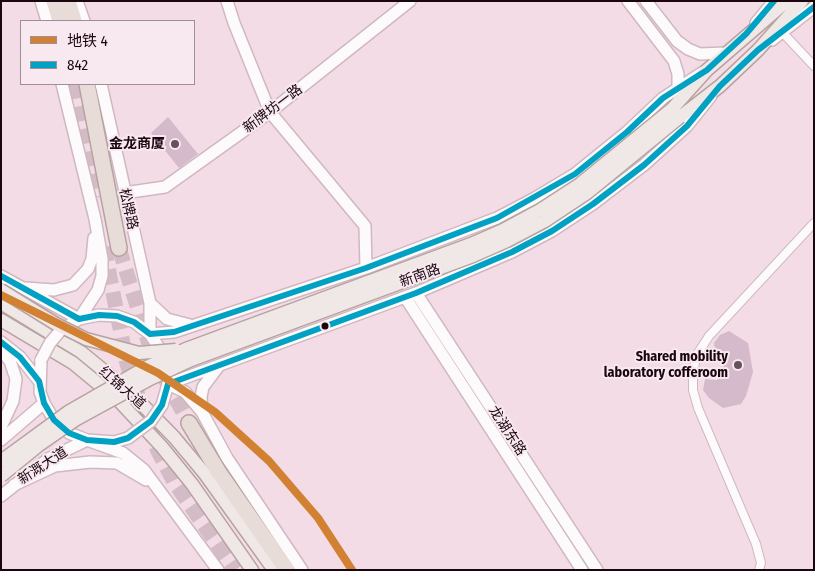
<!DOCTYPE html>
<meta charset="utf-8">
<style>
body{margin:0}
#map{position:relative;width:815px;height:571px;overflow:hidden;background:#f3dce5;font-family:"Fira Sans Condensed","Noto Sans SC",sans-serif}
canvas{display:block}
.frame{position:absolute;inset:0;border:2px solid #1b0610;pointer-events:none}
.legend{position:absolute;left:20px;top:20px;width:175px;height:65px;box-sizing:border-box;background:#f7e9ef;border:1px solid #9f8e96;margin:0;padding:6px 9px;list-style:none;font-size:15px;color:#1b0610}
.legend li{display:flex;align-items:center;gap:10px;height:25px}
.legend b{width:25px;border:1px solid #9f8e96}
</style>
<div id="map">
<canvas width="815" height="571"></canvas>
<div class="frame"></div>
<ul class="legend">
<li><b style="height:6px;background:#d28031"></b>地铁 4</li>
<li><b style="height:6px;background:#01a1c4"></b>842</li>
</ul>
</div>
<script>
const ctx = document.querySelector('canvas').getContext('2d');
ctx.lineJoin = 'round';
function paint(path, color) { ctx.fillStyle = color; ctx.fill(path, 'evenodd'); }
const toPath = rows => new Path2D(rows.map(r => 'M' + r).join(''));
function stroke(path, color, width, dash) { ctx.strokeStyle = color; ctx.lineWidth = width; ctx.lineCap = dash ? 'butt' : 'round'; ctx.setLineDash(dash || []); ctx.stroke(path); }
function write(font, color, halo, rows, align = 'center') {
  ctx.font = font + ' "Fira Sans Condensed","Noto Sans SC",sans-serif'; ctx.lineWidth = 4; ctx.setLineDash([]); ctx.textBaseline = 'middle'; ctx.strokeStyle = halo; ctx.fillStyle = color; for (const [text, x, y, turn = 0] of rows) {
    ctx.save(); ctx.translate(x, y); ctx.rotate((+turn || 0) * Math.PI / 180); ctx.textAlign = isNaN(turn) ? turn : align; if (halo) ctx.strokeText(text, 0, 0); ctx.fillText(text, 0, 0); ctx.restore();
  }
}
paint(toPath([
 [168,117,198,154,179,168,151,133],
 [729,331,748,343,753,372,746,396,741,404,723,408,709,398,703,390,705,379,717,380,724,371,723,360,715,351,714,343,720,335]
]), '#d4bacb');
stroke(toPath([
 [73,84,95,198],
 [104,247,127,364,157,449,174,482,235,570],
 [119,248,153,357,189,423]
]), '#d3bcc5', 15, [15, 8]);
const street = toPath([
 [782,32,814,66],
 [759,570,761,563,756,544,698,408,693,390,693,370,698,353,709,336,814,223]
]);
const secondary = toPath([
 [41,1,47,21],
 [77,1,84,21],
 [227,1,234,23,270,112,365,226,366,268],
 [628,1,674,61,678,74,678,87],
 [646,1,677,41,688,49,700,54,726,53],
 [756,23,774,1],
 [772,40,814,7],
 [62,84,95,219,102,259,102,276,98,290,79,319],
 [101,84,150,303,150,334],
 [124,193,165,187,270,112,410,1],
 [1,276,79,319],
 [25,288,54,290,73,285,88,269,92,259,94,238],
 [416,293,597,570],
 [405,297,582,570],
 [150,303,167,319,190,325],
 [60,331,79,319,99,315,117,316,134,322,150,334,165,357],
 [150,334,174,332,366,268,497,218,535,198,575,174,627,132,663,98,703,72],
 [1,342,20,357,39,381],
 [1,350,10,361,16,379,13,401,1,427],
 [41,360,40,392,44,403,54,420,69,433,87,440,114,442,128,438],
 [168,384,416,293,512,252,552,231,593,204,644,165,687,126,711,96],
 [168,384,185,392,202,412,227,458,302,570],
 [162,405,168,384,168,378],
 [202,412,201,397,203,387,218,367],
 [1,440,44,403],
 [87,440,123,453,144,470,218,570],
 [14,485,55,466,90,462,117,463,146,480],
 [1,496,48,459,87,440]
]);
const primary = toPath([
 [672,109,707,70,787,1],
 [680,117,720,86,758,50,802,1],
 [1,303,81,352,131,393,174,437,205,474,274,570],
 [1,320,73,363,119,401,162,447,192,484,252,570]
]);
const highway = toPath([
 [54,1,60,19],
 [68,1,74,21],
 [87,84,119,248],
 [189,423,218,471,287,570]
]);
stroke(street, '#cfb8c2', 10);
stroke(secondary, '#cfb8c2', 14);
stroke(primary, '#b6a2a1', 15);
stroke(highway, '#b6a2a1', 18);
stroke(street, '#fdfafb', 8);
stroke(secondary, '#fdfafb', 11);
stroke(primary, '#f0e8e6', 12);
stroke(highway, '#e8dcd8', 15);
const secondaryBridge = toPath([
 [41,360,50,343,60,331],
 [128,438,151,421,162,405]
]);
const primaryBridge = toPath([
 [1,290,56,324,86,339,139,353,176,350],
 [1,461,68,412,145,368,186,349,471,244,503,230,540,210,580,184,672,109],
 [1,476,39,445,75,420,150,379,191,360,473,256,507,241,545,221,587,193,680,117]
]);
stroke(secondaryBridge, '#cfb8c2', 14, []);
stroke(primaryBridge, '#b6a2a1', 15, []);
stroke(secondaryBridge, '#fdfafb', 11);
stroke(primaryBridge, '#f0e8e6', 12);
stroke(toPath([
 [1,276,79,319,99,315,117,316,134,322,150,334,174,332,366,268,497,218,575,174,627,132,663,98,707,70,746,34,774,1],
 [1,342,20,357,39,381,44,403,54,420,69,433,87,440,114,442,128,438,151,421,162,405,168,384,416,293,512,252,552,231,593,204,644,165,687,126,720,86,758,50,814,7]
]), '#01a1c4', 6);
stroke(toPath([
 [1,295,158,373,215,412,269,461,318,518,352,570]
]), '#d28031', 8);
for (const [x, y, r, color] of [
 [175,144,5,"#67515b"],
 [325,326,4.5,"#1b0610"],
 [738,365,5,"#67515b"]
]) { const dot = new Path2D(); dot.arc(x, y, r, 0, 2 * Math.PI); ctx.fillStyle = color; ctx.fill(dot); stroke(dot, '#f7e9ef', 2); }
write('14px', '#1b0610', '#f7e9ef', [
 ["新牌坊一路",273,109,-37],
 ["松牌路",128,209,77],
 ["新南路",420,276,-20],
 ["红锦大道",122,388,41],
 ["龙湖东路",507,431,57],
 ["新溉大道",43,466,-33]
]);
write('bold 14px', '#1b0610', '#f7e9ef', [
 ["金龙商厦",165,144],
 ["Shared mobility",728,357],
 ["laboratory cofferoom",728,373]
], 'right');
</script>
